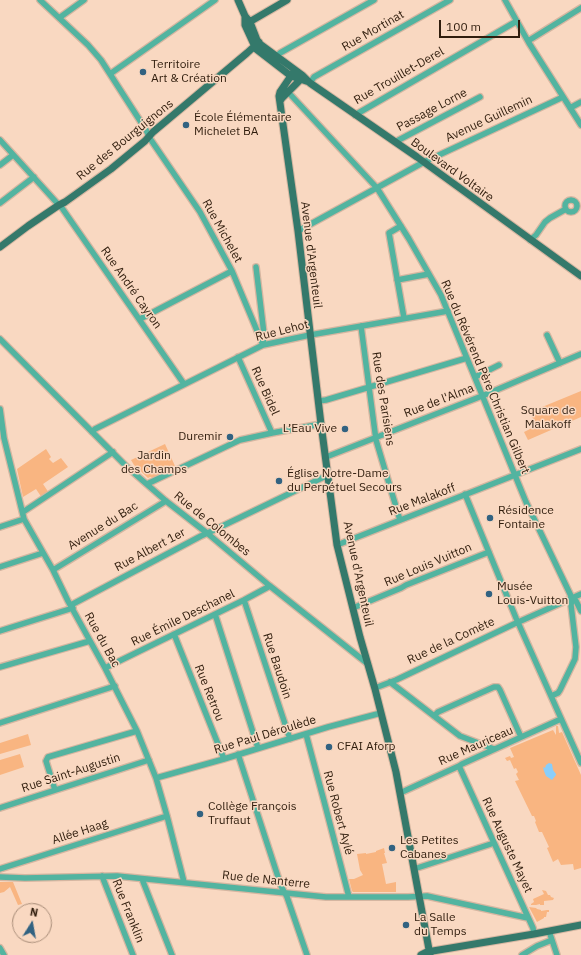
<!DOCTYPE html>
<meta charset="utf-8">
<style>
body{margin:0}
#map{position:relative;width:581px;height:955px;overflow:hidden;background:#f9d8c1;font-family:"IBM Plex Sans",sans-serif}
canvas{display:block}
.north{position:absolute;left:12px;top:903px;width:40px;height:40px;box-sizing:border-box;background:#f9d8c1;border:1px solid #a98d79;border-radius:50%;rotate:11deg;font-size:11px;font-weight:700;line-height:16px;text-align:center;color:#301d0d}
.north::after{content:'';display:block;margin:auto;width:14px;height:18px;background:#326281;clip-path:polygon(50% 0,100% 100%,50% 72%,0 100%)}
.scale{position:absolute;left:439px;top:20px;width:81px;height:18px;box-sizing:border-box;border:2px solid #301d0d;border-top:0;padding-left:5px;font-size:12px;line-height:14px;white-space:nowrap;color:#301d0d;-webkit-text-stroke:3px #f9d8c1;paint-order:stroke}
</style>
<div id="map">
<canvas width="581" height="955"></canvas>
<div class="north">N</div>
<div class="scale">100 m</div>
</div>
<script>
const ctx = document.querySelector('canvas').getContext('2d');
ctx.lineJoin = 'round';
function paint(path, color) { ctx.fillStyle = color; ctx.fill(path, 'evenodd'); }
const toPath = rows => new Path2D(rows.map(r => 'M' + r).join(''));
function stroke(path, color, width, dash) { ctx.strokeStyle = color; ctx.lineWidth = width; ctx.lineCap = dash ? 'butt' : 'round'; ctx.setLineDash(dash || []); ctx.stroke(path); }
function write(font, color, halo, rows, align = 'center') {
  ctx.font = font + ' "IBM Plex Sans",sans-serif'; ctx.lineWidth = 3; ctx.setLineDash([]); ctx.textBaseline = 'middle'; ctx.strokeStyle = halo; ctx.fillStyle = color; for (const [text, x, y, turn = 0] of rows) {
    ctx.save(); ctx.translate(x, y); ctx.rotate((+turn || 0) * Math.PI / 180); ctx.textAlign = isNaN(turn) ? turn : align; if (halo) ctx.strokeText(text, 0, 0); ctx.fillText(text, 0, 0); ctx.restore();
  }
}
paint(toPath([
 [581,391,581,417,528,440,524,432,536,426,530,412],
 [165,444,175,466,173,466,172,468,153,478,150,477,148,478,134,465,131,460],
 [46,449,51,457,49,459,53,463,61,458,68,467,43,484,49,493,42,498,36,489,23,497,17,469],
 [556,726,558,726,559,733,562,732,581,775,581,868,574,870,573,864,561,865,558,859,553,862,547,848,549,847,542,832,539,832,535,822,536,821,534,816,532,816,515,781,519,780,516,774,518,772,516,768,514,769,510,760,507,761,505,758,510,756,511,758,514,757,510,748,553,730,556,735],
 [28,734,31,745,0,754,0,743],
 [20,754,24,767,0,775,0,760],
 [384,848,385,853,384,853,387,863,382,864,386,884,396,882,396,892,353,892,352,891,349,879,354,879,363,875,360,870,357,854,366,853,366,854,376,852,376,851],
 [0,882,13,882,22,904,18,905,10,887,4,892,0,893],
 [542,890,546,891,548,895,550,895,551,897,554,898,553,900,544,901,544,905,540,905,540,904,536,905,531,905,531,904,534,902,533,899,544,894],
 [529,907,536,908,537,909,541,910,541,911,547,910,549,910,549,912,547,912,546,917,544,917,544,918,537,922]
]), '#f9b581');
paint(toPath([
 [549,763,552,764,553,770,556,774,556,775,552,780,546,776,544,771,543,767,545,768,546,765]
]), '#8acefa');
const minor = toPath([
 [40,0,88,45,101,60,146,130,151,140,200,212,232,271,263,345],
 [505,0,529,43,581,125],
 [59,18,84,0],
 [528,41,581,8],
 [274,58,280,53,374,0],
 [110,74,215,0],
 [310,83,314,77,450,0],
 [288,92,377,188,409,239,441,295,526,502,572,598,576,601,581,611],
 [570,108,581,102],
 [355,115,517,21],
 [0,140,57,203,62,208,184,384],
 [395,142,480,97],
 [0,165,13,155],
 '565 206a6 6 0 1 1 12 0a6 6 0 1 1-12 0Z',
 [0,203,34,177],
 [401,226,389,233,404,318],
 [298,231,424,162,563,97],
 [530,240,536,235,545,222,550,218,566,209],
 [256,267,264,334,263,343],
 [397,280,429,274],
 [140,319,232,271],
 [361,326,376,440,400,520],
 [547,335,560,363],
 [0,339,127,467,166,501,207,533,270,586,368,664],
 [238,357,272,433],
 [475,377,499,365],
 [318,401,326,400,467,358],
 [0,409,4,438,24,519,53,570,68,601,105,668,137,731,156,778,167,816,184,882],
 [92,432,95,429,263,345,310,335,448,311],
 [326,457,482,396,581,354],
 [147,484,240,440,272,433,321,424],
 [465,494,516,618,581,763],
 [23,512,113,452],
 [0,527,24,519],
 [337,545,581,449],
 [0,567,43,553],
 [53,570,166,501],
 [244,600,290,739],
 [71,605,201,536,212,531,328,475],
 [353,608,401,588,406,585,489,552],
 [215,614,258,748],
 [0,631,73,608],
 [174,634,224,759],
 [0,667,90,641],
 [105,668,244,600,270,586],
 [390,682,460,736,494,749],
 [375,688,396,680,514,624,581,594],
 [551,696,558,693,560,690,575,659,576,647,571,605,572,598],
 [434,716,438,712,494,687,498,687,500,690,521,737],
 [0,723,115,686],
 [306,734,324,801,349,897],
 [238,754,281,886,287,897,307,955],
 [459,766,533,928,534,934],
 [156,778,224,759,328,727,381,713],
 [55,790,46,761,48,757,137,731],
 [400,793,459,766,462,764,561,719],
 [0,808,149,760],
 [0,869,167,816],
 [414,869,494,843],
 [102,876,133,955],
 [0,877,25,878,117,876,326,897,408,897,427,896,528,918],
 [142,879,172,955],
 [549,931,557,955],
 [0,948,4,955],
 [522,955,537,946,552,940]
]);
const major = toPath([
 [238,0,245,16,245,25,256,49,291,76,309,82],
 [245,16,250,22,257,40,260,44,302,75,310,83,417,157,581,276],
 [246,24,287,0],
 [295,70,280,92,279,96,298,231,321,424,337,545,360,637,375,689,396,772,430,955],
 [280,101,282,98,300,80,302,76],
 [0,247,28,226,59,205,65,202,111,169,145,141,153,132,247,53,259,42],
 [421,955,427,952,534,934,581,925]
]);
stroke(minor, '#d5b6a1', 8);
stroke(major, '#d5b6a1', 9);
stroke(minor, '#52b4a0', 5.5);
stroke(major, '#34796b', 7);
for (const [x, y, r, color] of [
 [143,72,4,"#326281"],
 [186,125,4,"#326281"],
 [345,429,4,"#326281"],
 [230,437,4,"#326281"],
 [279,481,4,"#326281"],
 [490,518,4,"#326281"],
 [489,594,4,"#326281"],
 [329,747,4,"#326281"],
 [200,814,4,"#326281"],
 [392,848,4,"#326281"],
 [406,925,4,"#326281"]
]) { const dot = new Path2D(); dot.arc(x, y, r, 0, 2 * Math.PI); ctx.fillStyle = color; ctx.fill(dot); stroke(dot, '#f9d8c1', 1.5); }
write('12px', '#301d0d', '#f9d8c1', [
 ["Rue Mortinat",373,31,-30],
 ["Rue Trouillet-Derel",399,76,-30],
 ["Passage Lorne",432,110,-28],
 ["Avenue Guillemin",489,119,-25],
 ["Rue des Bourguignons",125,140,-39],
 ["Boulevard Voltaire",452,170,36],
 ["Rue Michelet",222,231,61],
 ["Avenue d'Argenteuil",311,255,83],
 ["Rue André Cayron",131,288,55],
 ["Rue Lehot",282,331,-14],
 ["Rue du Révérend Père Christian Gilbert",485,377,67],
 ["Rue Bidel",265,391,66],
 ["Rue des Parisiens",383,399,81],
 ["Rue de l'Alma",439,401,-21],
 ["Rue Malakoff",422,500,-21],
 ["Rue de Colombes",212,524,39],
 ["Avenue du Bac",103,526,-32],
 ["Rue Albert 1er",150,550,-28],
 ["Rue Louis Vuitton",428,565,-23],
 ["Avenue d'Argenteuil",358,574,78],
 ["Rue Émile Deschanel",183,618,-26],
 ["Rue du Bac",102,640,61],
 ["Rue de la Comète",451,641,-25],
 ["Rue Baudoin",277,666,72],
 ["Rue Retrou",209,693,68],
 ["Rue Paul Déroulède",265,735,-17],
 ["Rue Mauriceau",476,746,-24],
 ["Rue Saint-Augustin",71,773,-18],
 ["Rue Robert Aylé",338,813,75],
 ["Allée Haag",80,832,-18],
 ["Rue Auguste Mayet",507,845,65],
 ["Rue de Nanterre",266,880,6],
 ["Rue Franklin",128,911,68]
]);
write('12px', '#301d0d', '#f9d8c1', [
 ["Territoire",151,65],
 ["Art & Création",151,79],
 ["École Élémentaire",194,118],
 ["Michelet BA",194,132],
 ["L’Eau Vive",337,429,"right"],
 ["Duremir",222,437,"right"],
 ["Église Notre-Dame",287,474],
 ["du Perpétuel Secours",287,488],
 ["Résidence",498,511],
 ["Fontaine",498,525],
 ["Musée",497,587],
 ["Louis-Vuitton",497,601],
 ["CFAI Aforp",337,747],
 ["Collège François",208,807],
 ["Truffaut",208,821],
 ["Les Petites",400,841],
 ["Cabanes",400,855],
 ["La Salle",414,918],
 ["du Temps",414,932]
], 'left');
write('12px', '#392718', '#f9d8c1', [
 ["Square de",548,411],
 ["Malakoff",548,425],
 ["Jardin",154,456],
 ["des Champs",154,470]
]);
</script>
